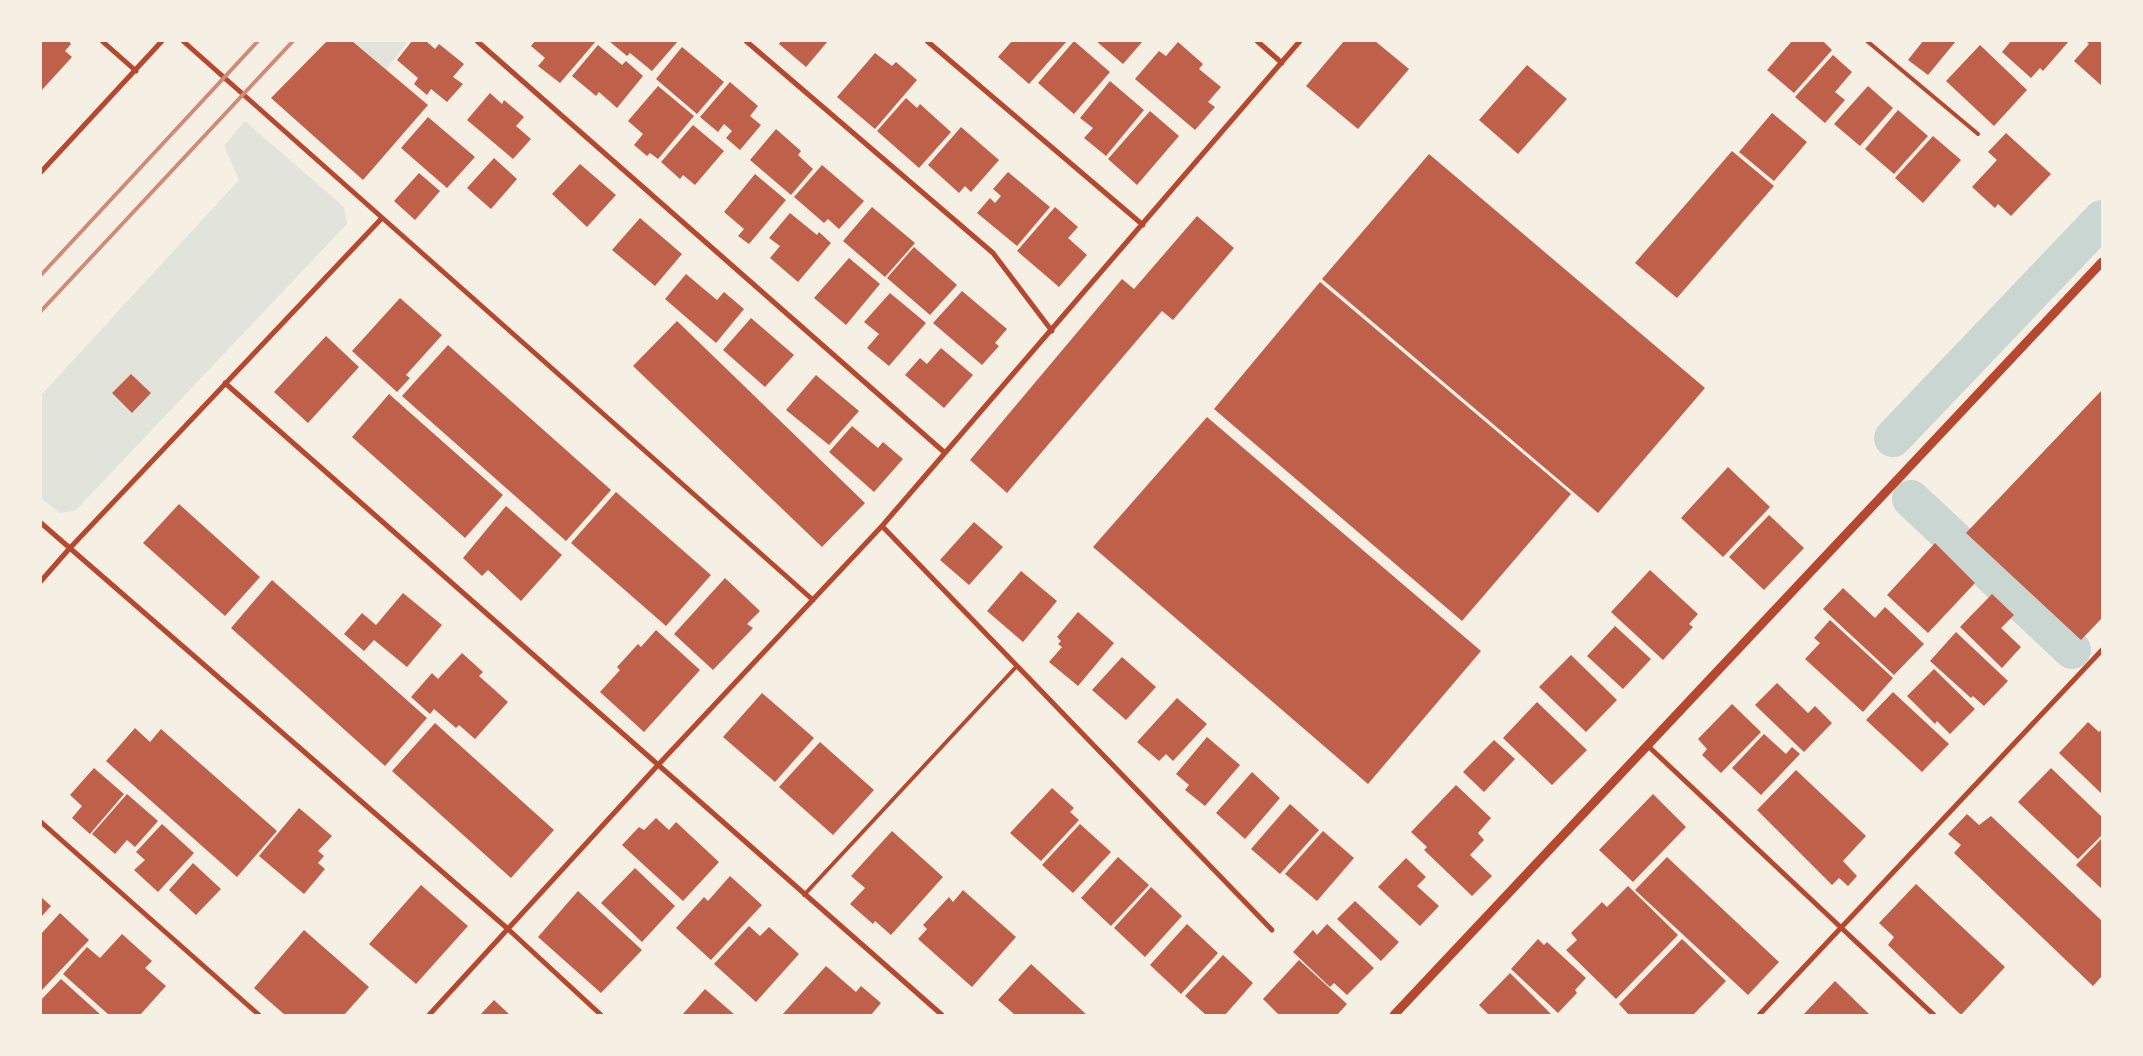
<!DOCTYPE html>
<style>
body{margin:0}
#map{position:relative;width:2143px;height:1056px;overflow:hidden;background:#f6efe4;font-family:Overpass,sans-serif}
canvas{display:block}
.frame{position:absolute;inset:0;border:42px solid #f6efe4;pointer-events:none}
</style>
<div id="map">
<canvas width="2143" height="1056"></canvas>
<div class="frame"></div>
</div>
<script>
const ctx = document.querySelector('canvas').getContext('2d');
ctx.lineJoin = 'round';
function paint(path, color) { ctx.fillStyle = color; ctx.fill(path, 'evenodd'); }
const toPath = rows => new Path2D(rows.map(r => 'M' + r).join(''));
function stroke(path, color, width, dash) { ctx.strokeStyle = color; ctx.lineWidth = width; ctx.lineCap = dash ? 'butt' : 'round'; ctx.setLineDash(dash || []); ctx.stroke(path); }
paint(toPath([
 [352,41,408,41,386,70],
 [245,121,344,207,347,224,75,511,59,513,41,498,41,395,239,180,224,146]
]), '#e2e4dc');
stroke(toPath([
 [1893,438,2102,219],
 [1911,499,2072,650]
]), '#c9d6d2', 38);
paint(toPath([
 [42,41,69,41,71,44,65,51,72,57,41,91],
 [327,41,352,41,428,105,363,180,271,98],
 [412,41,426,41,435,49,439,44,464,64,453,77,463,84,447,102,431,89,427,95,414,84,418,78,397,60],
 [535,41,596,41,560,83,538,66,545,58,531,46],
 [609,41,678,41,652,71,630,53,627,56],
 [781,41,828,41,806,67,779,44],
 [1012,41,1067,41,1029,84,998,57],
 [1074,41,1110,72,1074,114,1038,83],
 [1096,41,1143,41,1123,64],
 [1344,41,1375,41,1409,69,1358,129,1306,86],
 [1792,41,1823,41,1832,50,1794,93,1767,70],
 [1923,41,1956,41,1928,75,1908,60],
 [2011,41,2069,41,2043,71,2040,68,2031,78,2002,52],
 [2086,41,2102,41,2102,86,2074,61,2089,44],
 [1178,42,1203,64,1199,69,1221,87,1208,102,1215,107,1195,130,1135,79,1159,51,1166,56],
 [598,45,622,65,626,61,643,76,617,108,599,92,596,96,572,76],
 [1980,45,2027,90,1994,126,1946,81],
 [682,47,724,82,697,114,656,79],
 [875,53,892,66,896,62,917,80,875,129,837,97],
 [1833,55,1852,72,1835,92,1845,100,1825,123,1795,97],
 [1527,65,1567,99,1518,154,1479,120],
 [1110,81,1144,110,1106,156,1084,138,1093,128,1080,118],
 [730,82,758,106,750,116,761,125,740,150,726,138,732,131,724,124,718,132,700,117],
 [658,86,694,116,658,159,650,153,647,156,634,145,643,134,628,121],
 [1868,86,1893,108,1860,146,1834,124],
 [490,93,502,104,504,100,524,117,516,126,531,139,513,159,467,120],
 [906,98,917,108,920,104,951,132,919,168,877,131],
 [1898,110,1928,136,1894,174,1865,149],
 [1150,111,1179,136,1137,185,1108,159],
 [1772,113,1807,142,1774,181,1739,152],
 [428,117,475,157,447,188,401,148],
 [693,125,724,151,695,185,683,175,680,179,661,162],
 [961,127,999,160,971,192,965,186,959,193,928,165],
 [776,129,801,151,798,155,813,169,791,195,750,160],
 [2006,133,2051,174,2011,216,1998,204,1995,208,1972,187,1997,160,1988,152],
 [1933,136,1961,160,1923,203,1895,178],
 [1732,151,1774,186,1677,298,1635,263],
 [1429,154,1705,388,1598,513,1322,279],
 [494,158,517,179,491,209,467,188],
 [580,164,616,195,587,227,552,194],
 [822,165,864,201,839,229,828,219,824,223,794,197],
 [1008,172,1050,207,1017,246,977,213,990,198,995,203,1001,196,993,189],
 [419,173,440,191,415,220,394,201],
 [755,174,786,200,749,244,738,236,744,229,724,212],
 [872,207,915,243,885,277,843,241],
 [1055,207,1078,227,1068,238,1087,255,1059,287,1017,251],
 [790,213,817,235,819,232,831,243,798,282,770,258,780,246,769,238],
 [1197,216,1234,248,1173,320,1162,311,1007,493,970,460,1122,279,1134,289],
 [640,218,682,254,655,286,612,250],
 [914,247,957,285,930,315,887,278],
 [849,258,880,284,846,325,814,298],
 [686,274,717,300,724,292,744,309,716,343,665,299],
 [1320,282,1571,494,1462,621,1214,409],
 [962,291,1007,329,995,343,999,346,982,365,933,323],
 [890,293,926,323,889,366,867,348,879,334,864,322],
 [400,298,442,335,406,375,410,378,397,392,352,351],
 [751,318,794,355,765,387,723,350],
 [677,321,865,503,822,547,633,366],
 [326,336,359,367,308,423,274,392],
 [448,345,611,490,566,541,402,396],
 [941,348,973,375,944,408,905,375,920,358,927,364],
 [131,374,151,393,132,413,112,393],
 [816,375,859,411,829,445,786,410],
 [2102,390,2102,618,2081,640,1966,533],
 [389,394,503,495,465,538,352,437],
 [1207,417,1481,651,1368,784,1093,547],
 [852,426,878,448,883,442,903,459,874,492,829,452],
 [1728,467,1770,507,1723,557,1681,518],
 [616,492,711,575,666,626,571,543],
 [179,504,260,577,225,616,143,543],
 [506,506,562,555,521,601,488,570,482,576,463,558],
 [1769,515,1804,548,1764,590,1729,557],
 [974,522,1003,547,969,585,940,560],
 [1935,543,1975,583,1928,633,1887,595],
 [1650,570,1698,614,1689,624,1693,627,1663,660,1611,612],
 [1021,571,1057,601,1023,642,987,611],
 [725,578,760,611,747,624,753,628,713,670,674,634],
 [272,580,427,718,385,766,231,628],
 [1843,588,1875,618,1885,607,1924,644,1894,675,1823,609],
 [403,593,442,625,407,667,374,640,364,651,344,634,362,613,376,625],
 [1992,594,2014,615,2001,628,2021,647,2002,668,1960,627],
 [1078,612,1114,643,1078,686,1049,662,1062,647,1058,644,1061,641,1057,637],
 [1830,620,1893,678,1863,712,1805,659,1820,643,1814,638],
 [1615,626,1651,659,1623,689,1587,656],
 [656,630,700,670,644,732,600,692,620,670,617,667,638,644,641,647],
 [1956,632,2008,681,1984,706,1973,696,1971,698,1930,661],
 [462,653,483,672,479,676,508,702,475,739,459,725,456,728,434,709,430,714,411,697,432,673,438,679],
 [1571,655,1617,700,1586,732,1539,687],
 [1122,657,1156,687,1126,720,1092,690],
 [1934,669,1975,709,1950,734,1937,721,1935,724,1907,696],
 [1777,683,1808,713,1815,706,1832,723,1804,752,1755,705],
 [1893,692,1949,744,1922,772,1866,720],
 [762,693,814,738,775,782,723,737],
 [1177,698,1207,724,1173,761,1166,754,1159,761,1137,742],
 [1537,702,1587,750,1552,785,1503,738],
 [1732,704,1761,732,1721,773,1702,755,1707,749,1698,739],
 [2088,722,2099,732,2102,729,2102,794,2059,753],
 [435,723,554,830,511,878,392,771],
 [135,728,150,742,161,729,277,831,237,877,106,761],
 [1764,734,1786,754,1792,747,1800,754,1761,795,1732,768],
 [1207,737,1240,765,1205,806,1185,790,1189,785,1176,774],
 [1494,740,1515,759,1484,792,1463,772],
 [820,742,874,790,833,835,779,787],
 [94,768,124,794,90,834,72,818,82,806,70,795],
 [2051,768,2102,817,2102,835,2078,859,2018,802],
 [1796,770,1866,836,1843,861,1857,876,1848,886,1839,878,1832,885,1757,810],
 [1252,772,1280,798,1245,839,1216,813],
 [1456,785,1491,818,1478,833,1484,840,1470,855,1492,876,1472,896,1424,850,1427,847,1411,832],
 [1052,788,1074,808,1070,812,1079,820,1041,861,1010,833],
 [127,794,158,821,135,847,127,840,115,854,92,834],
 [1653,794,1686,827,1633,882,1599,850],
 [1290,804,1319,830,1280,874,1251,849],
 [299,808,332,836,318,851,324,856,318,863,325,869,304,894,259,856],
 [1967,814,1979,825,1991,816,2102,921,2102,976,2093,986,1954,853,1961,845,1948,834],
 [656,818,669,830,676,822,719,862,683,901,622,845,639,827,644,830],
 [162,824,194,853,158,892,134,870,145,860,136,852],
 [1080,824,1111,852,1073,893,1042,865],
 [892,831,943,877,891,935,875,921,873,924,850,904,865,888,851,876],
 [1323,831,1354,858,1317,901,1285,874],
 [2102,838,2102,889,2076,865],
 [1118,857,1149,885,1111,926,1081,898],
 [1667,857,1779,962,1748,995,1635,890],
 [1406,858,1426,877,1417,886,1439,906,1420,926,1378,887],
 [193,863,221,889,196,915,169,890],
 [635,868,675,906,642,942,601,903],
 [730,876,762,905,711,960,676,928,704,897,708,901],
 [1916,884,2005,967,1961,1015,1888,945,1894,937,1879,923],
 [421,885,468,926,416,984,369,944],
 [1628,886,1678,935,1616,999,1566,950,1577,940,1571,933,1602,902,1607,907],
 [1151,887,1182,916,1145,957,1114,928],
 [963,890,1016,937,972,987,918,939,927,929,923,925,949,897,953,902],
 [578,891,642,950,601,993,538,937],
 [41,897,51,906,41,917],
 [1355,901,1399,942,1381,961,1337,919],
 [60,913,89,940,41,991,41,934],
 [1187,924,1218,953,1181,994,1150,965],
 [1327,924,1374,968,1347,995,1334,983,1330,987,1293,952,1313,930,1317,935],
 [749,926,760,936,769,927,799,954,756,1002,714,964],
 [304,930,369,987,344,1015,285,1015,254,988],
 [122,934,152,961,145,968,166,986,140,1015,109,1015,63,974,87,947,100,958],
 [1538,939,1544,945,1547,942,1586,978,1575,990,1577,993,1558,1013,1511,969],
 [1682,939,1726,981,1693,1015,1629,1015,1619,1004],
 [1223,955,1253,983,1225,1015,1206,1015,1185,996],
 [1299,960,1347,1004,1337,1015,1279,1015,1263,999],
 [1031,964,1087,1015,1015,1015,998,1000],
 [826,966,856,992,861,986,881,1003,871,1015,782,1015],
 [1510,973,1552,1015,1489,1015,1479,1005],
 [61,979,101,1015,41,1015,41,1000],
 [1835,981,1870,1015,1803,1015],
 [705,989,735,1015,682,1015],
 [494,1000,510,1015,480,1015]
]), '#bf614a');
stroke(toPath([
 [1867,41,1978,134],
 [804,895,1016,667]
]), '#b5482f', 4);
stroke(toPath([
 [102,41,136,71],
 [183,41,813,600],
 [477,41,944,452],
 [746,41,993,253,1052,331],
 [927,41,1143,225],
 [1257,41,1282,63],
 [41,172,162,41],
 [225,383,942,1015],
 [41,523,508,929,601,1015],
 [882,526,1272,930],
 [41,581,69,549,382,218],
 [1648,746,1934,1015],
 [41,822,259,1015],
 [429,1015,658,765,882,526,1300,41],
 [1759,1015,2102,650]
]), '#b5482f', 5);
stroke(toPath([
 [1394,1015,2102,262]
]), '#b5482f', 9);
stroke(toPath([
 [41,275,258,41],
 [41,311,293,41]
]), '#cf8b77', 4);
</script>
